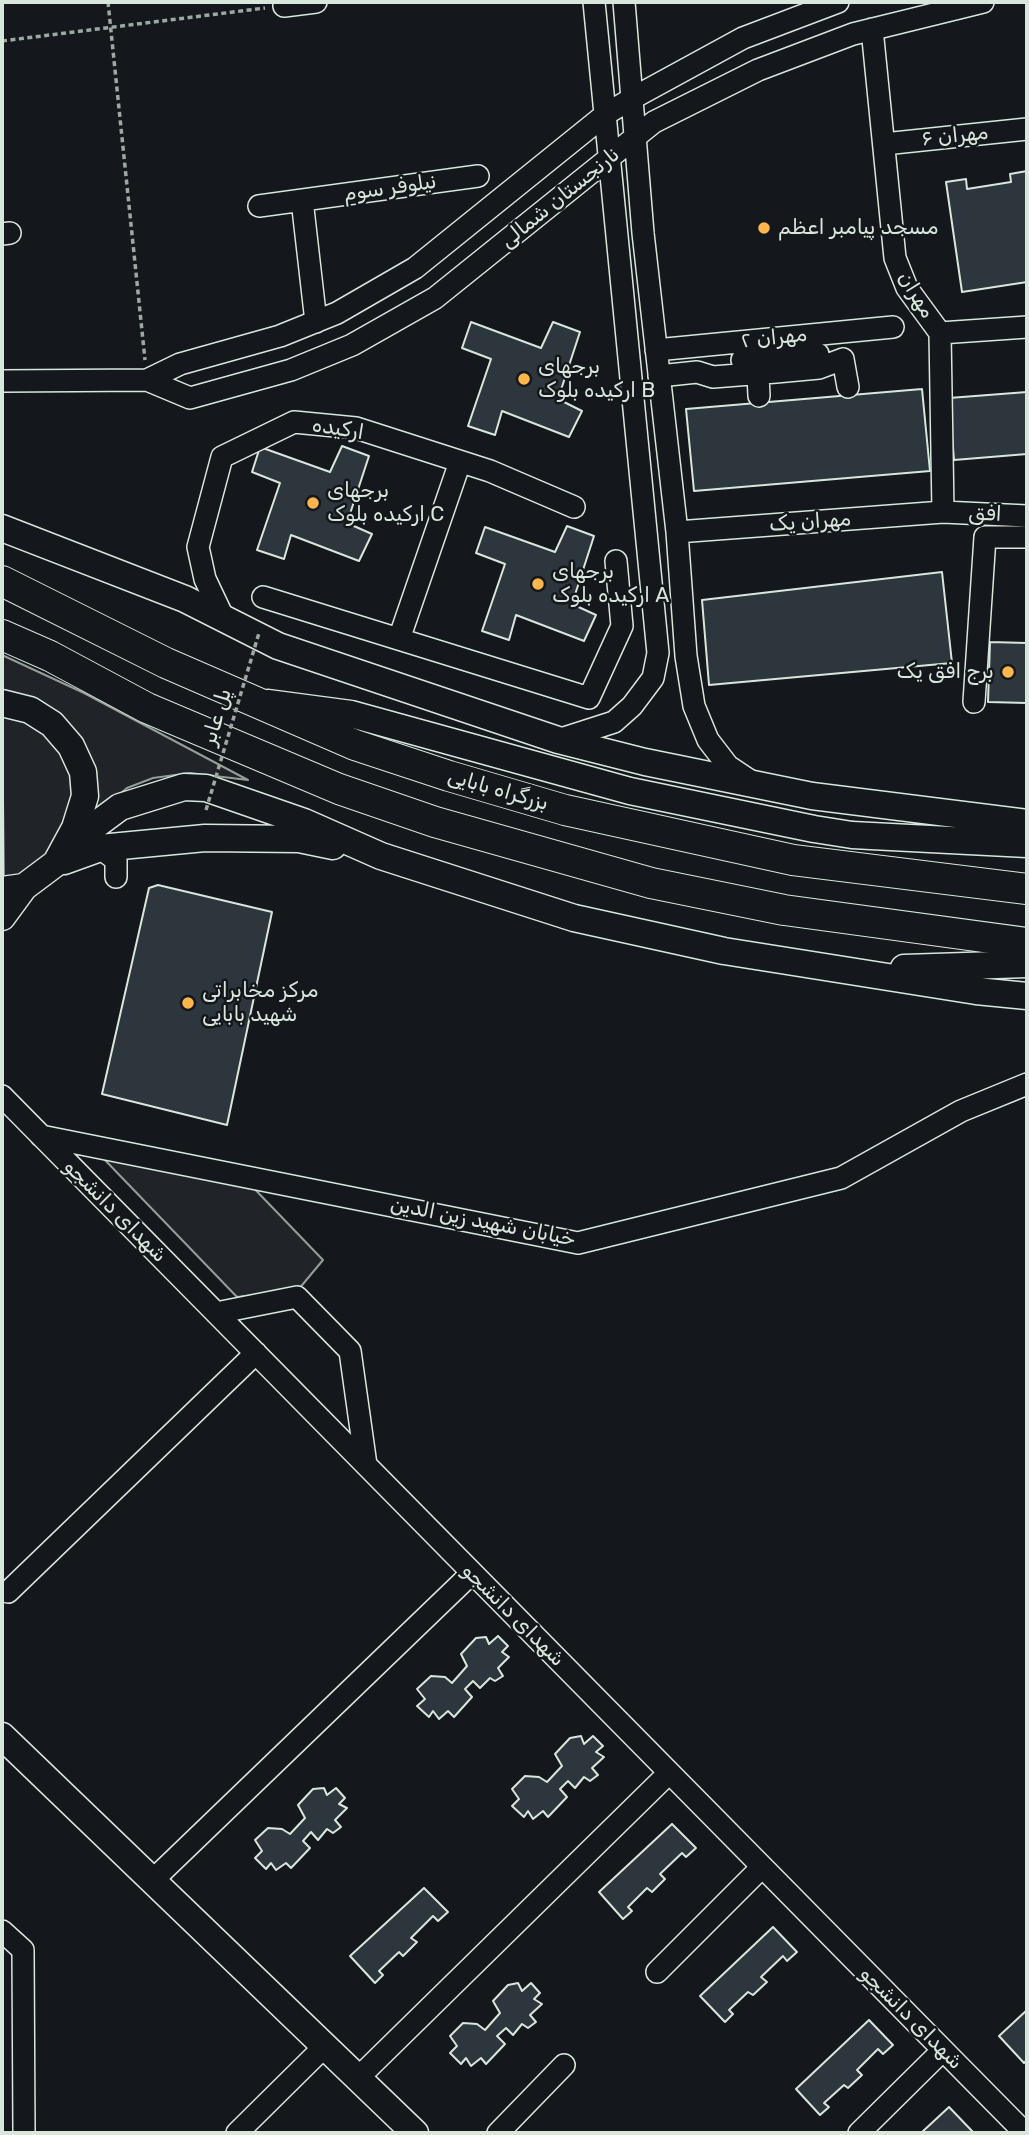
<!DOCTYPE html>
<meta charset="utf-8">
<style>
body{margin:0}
#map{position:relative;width:1029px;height:2135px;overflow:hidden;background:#14181c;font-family:Rubik,sans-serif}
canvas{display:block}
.frame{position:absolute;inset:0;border:4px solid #d8e6dc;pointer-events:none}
</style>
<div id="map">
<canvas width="1029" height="2135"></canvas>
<div class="frame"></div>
</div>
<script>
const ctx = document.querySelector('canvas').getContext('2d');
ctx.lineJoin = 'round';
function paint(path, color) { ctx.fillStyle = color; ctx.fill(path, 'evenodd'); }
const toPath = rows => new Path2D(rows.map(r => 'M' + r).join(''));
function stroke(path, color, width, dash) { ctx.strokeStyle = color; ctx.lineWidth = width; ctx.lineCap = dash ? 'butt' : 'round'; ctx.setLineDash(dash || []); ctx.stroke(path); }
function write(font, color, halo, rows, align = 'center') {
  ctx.font = font + ' Rubik,Cairo,sans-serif'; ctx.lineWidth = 5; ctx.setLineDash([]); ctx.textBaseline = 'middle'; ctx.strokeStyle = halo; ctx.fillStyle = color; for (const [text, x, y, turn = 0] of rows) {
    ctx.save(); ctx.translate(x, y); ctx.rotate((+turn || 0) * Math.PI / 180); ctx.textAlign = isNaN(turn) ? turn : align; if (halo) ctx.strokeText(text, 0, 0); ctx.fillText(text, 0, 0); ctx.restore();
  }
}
const green = toPath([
 [2,655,84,693,248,780,190,773,153,778,127,788,82,825,90,764,2,694,2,655],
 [2,712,44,728,69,761,75,797,64,835,39,864,4,883,2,712],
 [102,1157,245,1179,323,1260,298,1290,237,1297,102,1157]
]);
paint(green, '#202428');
stroke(green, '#939e99', 2);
const building = toPath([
 [1027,171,1027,282,962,292,946,182,966,179,967,189,1011,182,1010,174,1027,171],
 [471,322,541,348,553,322,580,332,558,399,582,411,569,437,502,411,495,435,468,426,491,359,462,348,471,322],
 [922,389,930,471,694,491,686,409,922,389],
 [1027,392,1027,454,954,460,949,398,1027,392],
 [342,446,369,456,347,523,372,534,359,561,291,535,284,559,257,550,280,483,252,472,260,447,330,472,342,446],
 [567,526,594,536,572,604,596,615,584,641,516,615,509,640,482,631,505,564,476,553,485,527,555,552,567,526],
 [942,572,952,663,709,685,702,600,942,572],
 [990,642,1027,643,1027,703,988,702,990,642],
 [158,885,272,912,227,1125,102,1094,149,888,158,885],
 [498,1636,508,1646,502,1652,509,1657,498,1668,503,1676,495,1681,490,1678,480,1688,473,1681,465,1689,472,1697,454,1717,448,1711,439,1719,433,1711,429,1717,417,1706,425,1699,417,1689,431,1676,445,1677,452,1683,467,1666,461,1654,476,1638,486,1637,489,1644,498,1636],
 [581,1736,584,1744,593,1736,603,1746,596,1752,604,1757,592,1768,598,1775,590,1781,584,1777,575,1788,568,1781,560,1789,567,1797,548,1817,543,1811,533,1819,528,1811,524,1817,512,1806,519,1799,512,1789,525,1776,539,1777,547,1782,562,1766,555,1754,570,1738,581,1736],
 [324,1788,327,1795,336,1788,345,1798,339,1804,347,1808,335,1820,341,1827,333,1833,327,1829,318,1840,311,1832,303,1841,310,1848,291,1868,286,1863,276,1870,271,1863,266,1869,255,1858,262,1851,255,1840,268,1828,282,1829,290,1834,305,1818,298,1805,313,1789,324,1788],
 [672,1824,696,1848,686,1857,682,1853,660,1874,665,1879,652,1892,647,1888,628,1907,632,1911,623,1919,599,1892,672,1824],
 [424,1888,448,1912,438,1921,433,1916,411,1938,417,1942,403,1956,399,1952,379,1971,383,1975,375,1983,350,1956,424,1888],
 [773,1927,797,1952,787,1961,783,1956,761,1977,767,1982,753,1995,748,1992,729,2010,733,2014,725,2022,700,1996,773,1927],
 [518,1983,522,1991,531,1983,540,1993,534,1999,542,2004,530,2015,536,2022,528,2028,522,2024,513,2035,506,2028,497,2036,505,2044,486,2064,481,2058,471,2066,466,2058,461,2064,450,2053,457,2046,450,2036,463,2023,477,2024,485,2030,500,2013,493,2001,508,1985,518,1983],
 [1027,2010,1027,2060,1024,2063,999,2036,1027,2010],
 [869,2020,893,2045,883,2054,878,2049,857,2070,862,2075,848,2088,844,2085,824,2103,829,2107,820,2115,796,2089,869,2020],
 [949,2107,973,2132,921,2133,949,2107]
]);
paint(building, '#2c363c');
stroke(building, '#d8e6dc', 2);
const minor = toPath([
 [624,2,643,233,677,532,686,656,694,706,708,740,728,766,749,780],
 [284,6,316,2],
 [872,29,895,258,907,288,940,333,943,512],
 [884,144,1027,129],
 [302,200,316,322],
 [259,206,478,176],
 [2,234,10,233],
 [940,333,1027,327],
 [656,350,893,327],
 [843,359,848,387],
 [742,360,818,354],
 [758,374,759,396],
 [659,376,697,372,713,377,776,372,819,368,843,359],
 [147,380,180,364,280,336,337,313,415,268,606,114,633,98,743,38,838,2],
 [2,381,147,380,190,398,291,370,352,345,435,298,654,122,758,70,853,34,983,2],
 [677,532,943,512,1027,516],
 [985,537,1027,537],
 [263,597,589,698,622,626,616,561],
 [223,617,205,579,198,547,222,457,294,422,356,428,490,471,574,507],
 [399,639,460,462],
 [974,702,985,537],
 [558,740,614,722,632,706,653,678,658,653,594,2],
 [100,848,116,860,116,877],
 [2,1096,1025,2133],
 [41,1136,578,1243,841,1178,961,1111,1027,1084],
 [216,1313,297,1297,350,1351,366,1465],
 [8,1592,256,1353],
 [152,1881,472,1573],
 [2,1931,23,1950,24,2133],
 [657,1972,762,1867],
 [358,2078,669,1773],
 [237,2133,325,2046],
 [498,2133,564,2065],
 [859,2133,943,2050]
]);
const major = toPath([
 [2,528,185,599,278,646,558,740,645,762,812,796,1027,823],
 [2,703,30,710,52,724,71,746,83,772,85,796,75,828,56,863,24,887,2,890],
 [268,703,351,714,630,791,814,829,852,835,1027,844],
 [64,861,100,848,205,838,299,839,333,846],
 [56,863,85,833,120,807,184,787,206,788,304,822,381,856,574,918,724,951,976,991,1027,996],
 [2,917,24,887],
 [904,968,1027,964],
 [2,1736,415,2133]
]);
const highway = toPath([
 [2,581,166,663,355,745,449,776,565,810,793,860,1027,889],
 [2,635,50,656,147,708,339,789,435,822,651,883,784,910,1027,943]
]);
stroke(minor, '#d8e6dc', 24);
stroke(major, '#d8e6dc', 29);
stroke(highway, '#d8e6dc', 32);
stroke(toPath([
 [108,2,145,360],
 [2,41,265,8]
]), '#9da8a2', 3.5, [5, 3.5]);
stroke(minor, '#14181c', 21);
stroke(major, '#14181c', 26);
stroke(highway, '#14181c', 30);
stroke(toPath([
 [206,810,259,633]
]), '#9da8a2', 3.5, [5, 3.5]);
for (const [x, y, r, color] of [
 [764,228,7,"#ffb74d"],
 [524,379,7,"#ffb74d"],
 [313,503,7,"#ffb74d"],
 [538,584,7,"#ffb74d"],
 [1008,672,7,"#ffb74d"],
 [188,1003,7,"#ffb74d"]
]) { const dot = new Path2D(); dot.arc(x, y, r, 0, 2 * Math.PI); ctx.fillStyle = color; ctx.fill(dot); stroke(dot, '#14181c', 2.5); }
write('21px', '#d8e6dc', '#14181c', [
 ["مهران ۶",955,136,-6],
 ["نیلوفر سوم",390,188,-8],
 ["نارنجستان شمالی",560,198,-39],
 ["مهران",916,295,58],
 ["مهران ۲",774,338,-6],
 ["ارکیده",338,429,9],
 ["افق",985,514,3],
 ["مهران یک",810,522,-4],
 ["پل عابر",217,717,-73],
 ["بزرگراه بابایی",498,790,16],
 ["شهدای دانشجو",115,1211,45],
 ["خیابان شهید زین الدین",483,1222,11],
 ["شهدای دانشجو",513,1615,45],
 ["شهدای دانشجو",911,2018,45]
]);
write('21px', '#d8e6dc', '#14181c', [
 ["مسجد پیامبر اعظم",778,228],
 ["برجهای",538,367],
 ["ارکیده بلوک B",538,391],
 ["برجهای",327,491],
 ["ارکیده بلوک C",327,515],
 ["برجهای",552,572],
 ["ارکیده بلوک A",552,596],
 ["برج افق یک",994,672,"right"],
 ["مرکز مخابراتی",202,991],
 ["شهید بابایی",202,1015]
], 'left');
</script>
